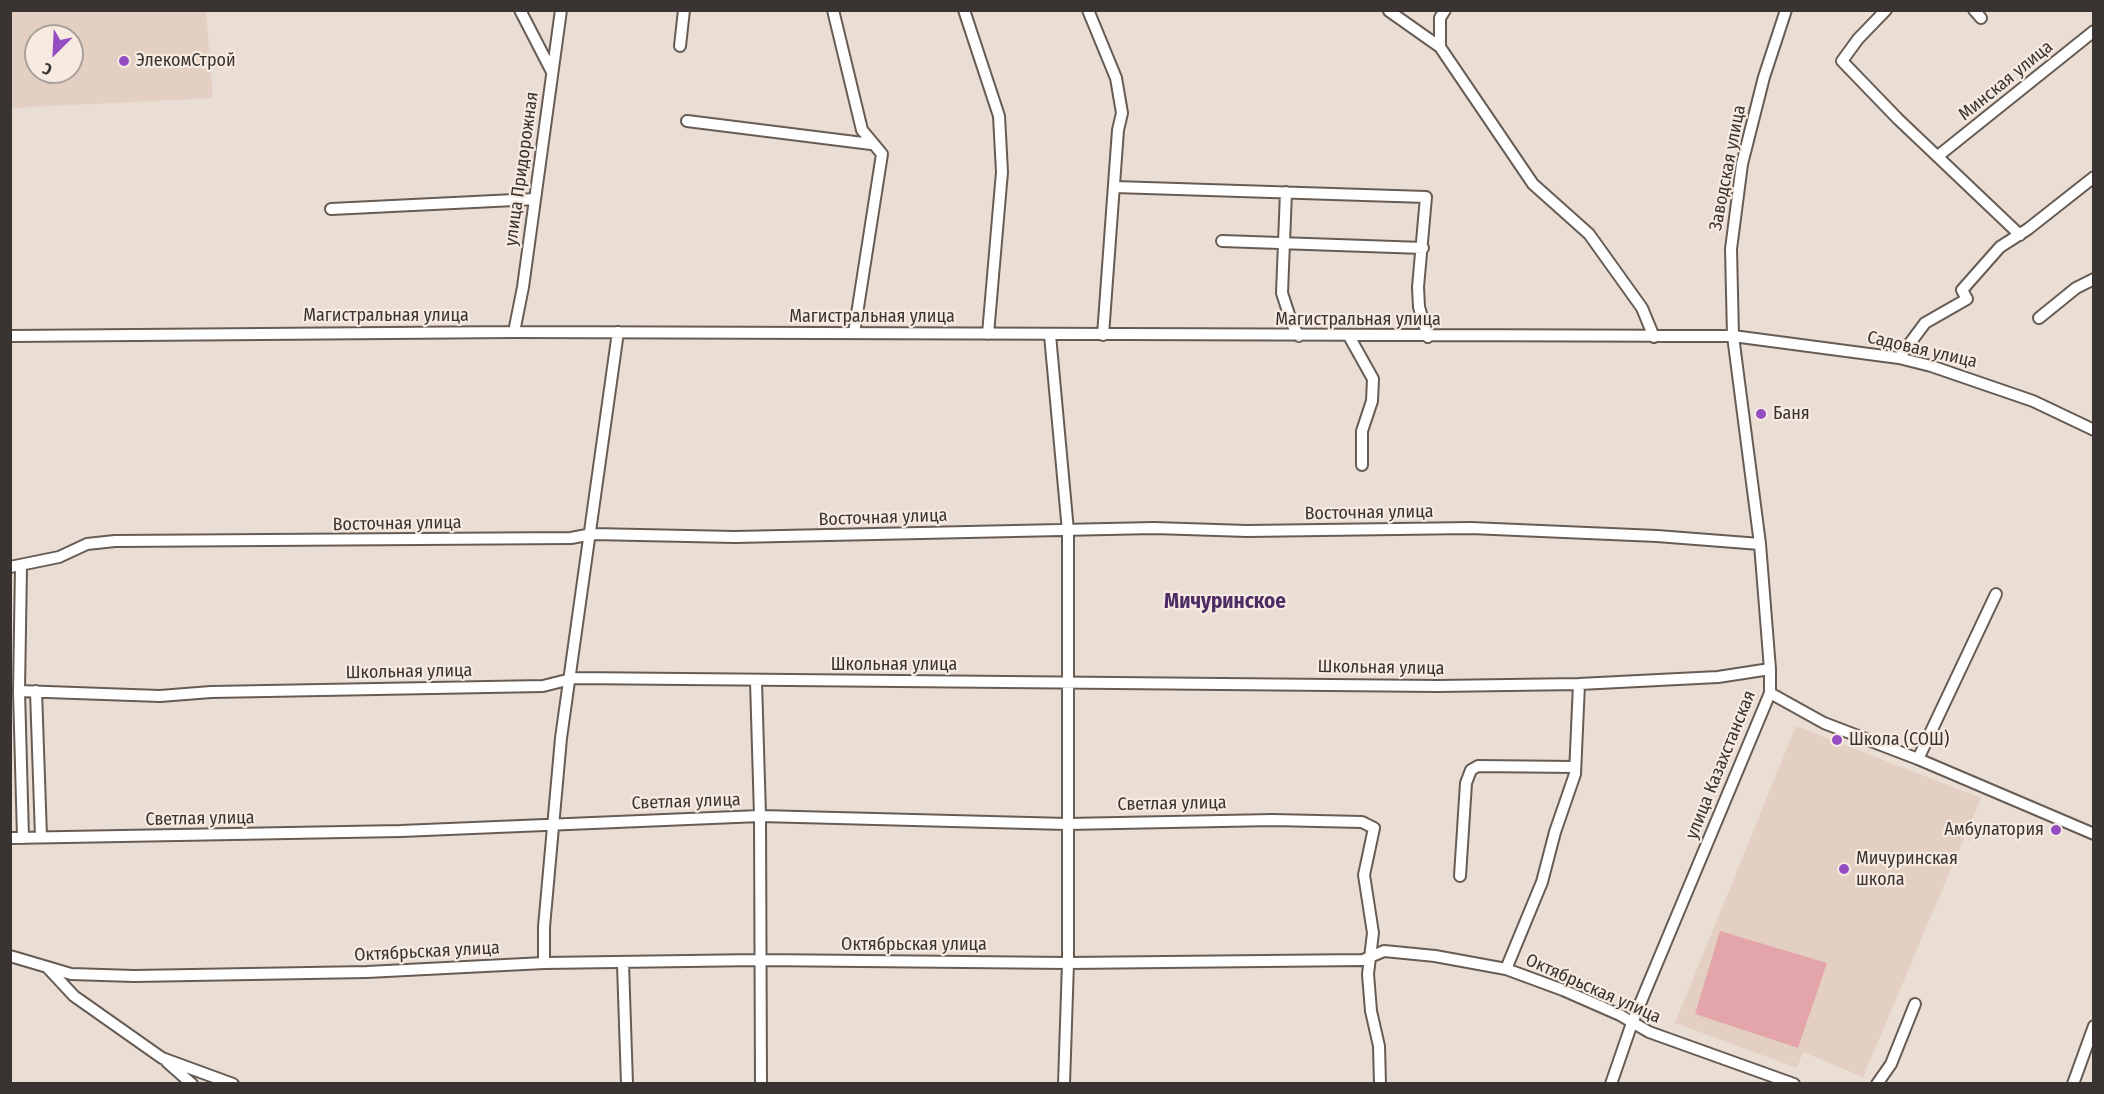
<!DOCTYPE html>
<meta charset="utf-8">
<style>
body{margin:0}
#map{position:relative;width:2104px;height:1094px;overflow:hidden;background:#eaddd4;font-family:"Fira Sans Condensed",sans-serif}
canvas{display:block}
.frame{position:absolute;inset:0;border:12px solid #393431;pointer-events:none}
.north{position:absolute;left:24px;top:24px;width:60px;height:60px;box-sizing:border-box;background:#f7eae1;border:2px solid #aba19b;border-radius:50%;rotate:204deg;font-size:16px;font-weight:700;line-height:24px;text-align:center;color:#393431}
.north::after{content:'';display:block;margin:auto;width:21px;height:27px;background:#944ec1;clip-path:polygon(50% 0,100% 100%,50% 72%,0 100%)}
</style>
<div id="map">
<canvas width="2104" height="1094"></canvas>
<div class="frame"></div>
<div class="north">С</div>
</div>
<script>
const ctx = document.querySelector('canvas').getContext('2d');
ctx.lineJoin = 'round';
function paint(path, color) { ctx.fillStyle = color; ctx.fill(path, 'evenodd'); }
const toPath = rows => new Path2D(rows.map(r => 'M' + r).join(''));
function stroke(path, color, width, dash) { ctx.strokeStyle = color; ctx.lineWidth = width; ctx.lineCap = dash ? 'butt' : 'round'; ctx.setLineDash(dash || []); ctx.stroke(path); }
function write(font, color, halo, rows, align = 'center') {
  ctx.font = font + ' "Fira Sans Condensed",sans-serif'; ctx.lineWidth = 4.5; ctx.setLineDash([]); ctx.textBaseline = 'middle'; ctx.strokeStyle = halo; ctx.fillStyle = color; for (const [text, x, y, turn = 0] of rows) {
    ctx.save(); ctx.translate(x, y); ctx.rotate((+turn || 0) * Math.PI / 180); ctx.textAlign = isNaN(turn) ? turn : align; if (halo) ctx.strokeText(text, 0, 0); ctx.fillText(text, 0, 0); ctx.restore();
  }
}
paint(toPath([
 [10,11,206,11,213,98,11,108],
 [36,36,72,36,72,72,36,72],
 [1796,726,1981,798,1863,1077,1803,1052,1797,1068,1675,1023]
]), '#e4d0c2');
paint(toPath([
 [1720,931,1827,963,1798,1048,1695,1014]
]), '#e3a5a9');
const minor = toPath([
 [520,10,552,72],
 [833,10,862,130,882,154,854,333],
 [964,10,999,116,1002,172,988,334],
 [1088,10,1116,78,1122,113,1118,130,1103,335],
 [1886,10,1858,39,1842,61,1898,119,2020,235],
 [1974,10,1981,18],
 [1389,11,1440,47,1533,184,1589,234,1642,308,1654,337],
 [680,46,684,10],
 [1440,47,1440,18,1445,10],
 [687,121,871,144],
 [1938,156,2094,31],
 [1115,187,1426,197,1418,287,1419,307,1428,337],
 [1286,192,1282,293,1292,324,1299,336],
 [331,209,535,199],
 [1222,241,1423,248],
 [2039,318,2076,288,2094,279],
 [514,332,523,287,561,10],
 [1050,335,1068,531,1068,963,1064,1084],
 [10,336,514,332,1733,336,1899,358,1931,366,2033,401,2094,430],
 [1349,336,1373,379,1372,401,1362,431,1362,465],
 [1899,358,1925,323,1967,299,1962,290,2000,247,2028,229,2094,177],
 [21,566,19,691,23,838],
 [10,567,59,557,87,544,115,541,571,538,592,534,735,537,1154,528,1247,531,1471,528,1657,536,1760,544],
 [756,681,760,816,761,1084],
 [19,691,160,696,211,692,543,686,575,678,1438,686,1579,684,1718,677,1770,669],
 [36,691,41,837],
 [1770,693,1824,723,1918,759,2094,834],
 [1918,759,1996,594],
 [10,838,401,831,760,816,1067,824,1273,820,1362,822,1374,828,1364,875,1373,933,1368,974,1371,1011,1379,1046,1380,1084],
 [1460,876,1466,783,1471,770,1478,766,1575,767],
 [10,956,71,974,134,976,367,972,544,963,759,960,1068,963,1363,960,1384,951,1435,956,1506,969,1563,990,1620,1015,1649,1032,1794,1084],
 [544,963,544,927,561,738,618,332],
 [623,964,627,1084],
 [47,967,74,996,162,1058,233,1084],
 [1506,969,1542,882,1555,832,1575,774,1579,684],
 [167,1062,192,1084],
 [1611,1084,1632,1023,1770,693,1770,669,1760,544,1733,336,1731,249,1742,164,1764,77,1786,10],
 [1877,1084,1891,1064,1915,1004],
 [2073,1084,2094,1026]
]);
stroke(minor, '#675c54', 14);
stroke(minor, '#fff', 10);
for (const [x, y, r, color] of [
 [124,61,6,"#944ec1"],
 [1761,414,6,"#944ec1"],
 [1837,740,6,"#944ec1"],
 [2056,830,6,"#944ec1"],
 [1844,869,6,"#944ec1"]
]) { const dot = new Path2D(); dot.arc(x, y, r, 0, 2 * Math.PI); ctx.fillStyle = color; ctx.fill(dot); stroke(dot, '#f7eae1', 2); }
write('18px', '#393431', '#f7eae1', [
 ["ЭлекомСтрой",136,61],
 ["Баня",1773,414],
 ["Школа (СОШ)",1849,740],
 ["Амбулатория",2044,830,"right"],
 ["Мичуринская",1856,859],
 ["школа",1856,880]
], 'left');
write('18px', '#393431', '#f7eae1', [
 ["Минская улица",2006,81,-39],
 ["Заводская улица",1728,168,-79],
 ["улица Придорожная",522,169,-82],
 ["Магистральная улица",386,316],
 ["Магистральная улица",872,317],
 ["Магистральная улица",1358,320],
 ["Садовая улица",1922,350,13],
 ["Восточная улица",1369,513,-1],
 ["Восточная улица",883,518,-2],
 ["Восточная улица",397,524,-1],
 ["Школьная улица",894,665],
 ["Школьная улица",1381,668,1],
 ["Школьная улица",409,672,-1],
 ["улица Казахстанская",1721,765,-68],
 ["Светлая улица",686,802,-2],
 ["Светлая улица",1172,804,-1],
 ["Светлая улица",200,819,-1],
 ["Октябрьская улица",914,945],
 ["Октябрьская улица",427,952,-3],
 ["Октябрьская улица",1593,989,24]
]);
write('bold 21px', '#4e2d65', '#f7eae1', [
 ["Мичуринское",1225,602]
]);
</script>
